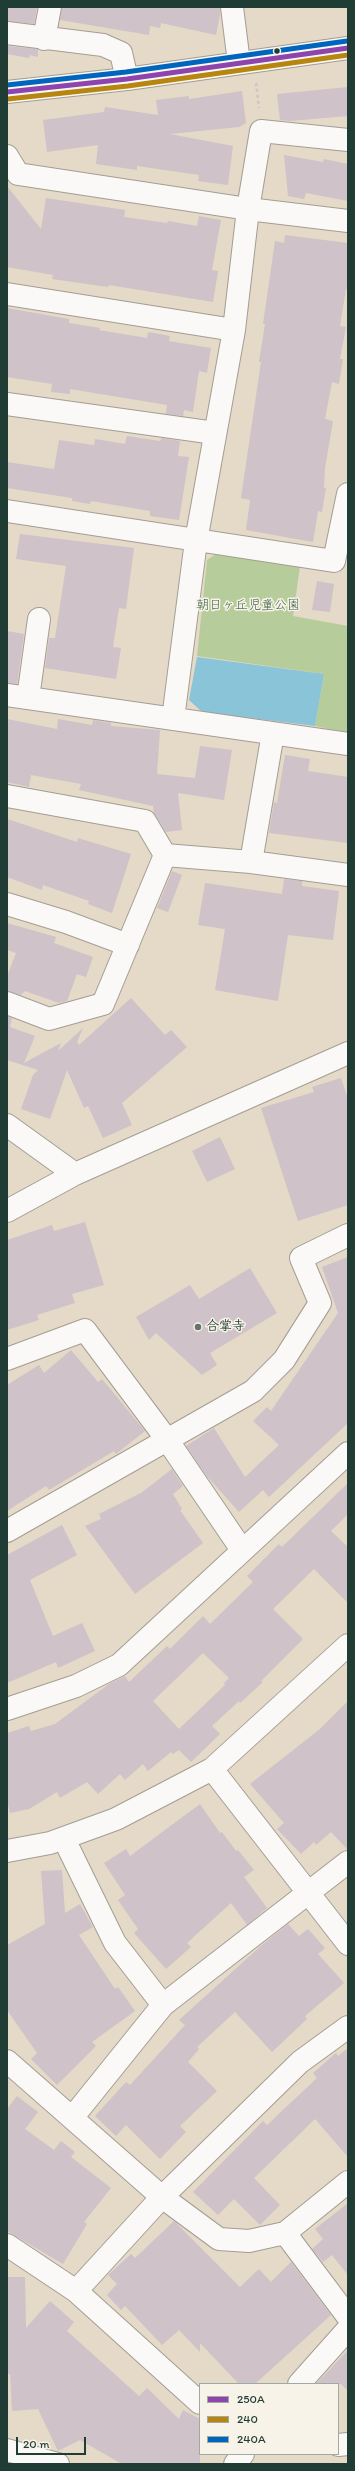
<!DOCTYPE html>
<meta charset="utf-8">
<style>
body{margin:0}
#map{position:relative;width:355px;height:2471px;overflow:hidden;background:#e5d9c8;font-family:Itim,sans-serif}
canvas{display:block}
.frame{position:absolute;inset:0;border:8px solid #1f3d34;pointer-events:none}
.legend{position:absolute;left:199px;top:2383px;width:140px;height:72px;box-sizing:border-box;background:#f7f3e8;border:1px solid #a1aaa0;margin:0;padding:5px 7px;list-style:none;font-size:12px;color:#1f3d34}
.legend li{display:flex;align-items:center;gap:8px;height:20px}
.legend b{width:20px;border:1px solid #a1aaa0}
.scale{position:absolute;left:16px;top:2437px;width:70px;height:18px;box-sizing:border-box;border:2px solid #1f3d34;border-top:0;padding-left:5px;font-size:12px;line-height:14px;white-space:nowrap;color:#1f3d34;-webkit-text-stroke:3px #f7f3e8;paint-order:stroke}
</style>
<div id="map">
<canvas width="355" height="2471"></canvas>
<div class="frame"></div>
<ul class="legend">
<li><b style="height:5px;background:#8e44ad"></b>250A</li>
<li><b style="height:5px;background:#b68610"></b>240</li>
<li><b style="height:5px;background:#0065bd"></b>240A</li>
</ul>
<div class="scale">20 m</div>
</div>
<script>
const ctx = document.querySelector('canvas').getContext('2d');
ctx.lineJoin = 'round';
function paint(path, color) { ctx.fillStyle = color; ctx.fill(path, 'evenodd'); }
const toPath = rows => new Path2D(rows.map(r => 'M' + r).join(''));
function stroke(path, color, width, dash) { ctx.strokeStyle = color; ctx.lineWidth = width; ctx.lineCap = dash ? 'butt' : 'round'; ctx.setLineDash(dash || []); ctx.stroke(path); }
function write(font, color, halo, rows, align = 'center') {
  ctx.font = font + ' Itim,"Klee One",sans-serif'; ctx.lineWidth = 3; ctx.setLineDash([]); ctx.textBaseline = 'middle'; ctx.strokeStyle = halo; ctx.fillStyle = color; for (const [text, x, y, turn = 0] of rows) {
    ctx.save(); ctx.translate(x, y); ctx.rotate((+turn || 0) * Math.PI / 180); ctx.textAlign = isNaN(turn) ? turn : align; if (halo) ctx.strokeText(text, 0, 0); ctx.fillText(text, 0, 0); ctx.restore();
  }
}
paint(toPath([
 [216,554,300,566,293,616,348,626,348,733,315,726,324,674,197,656,207,560]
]), '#b6cd9b');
paint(toPath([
 [197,657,324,674,315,726,202,712,189,700]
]), '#89c4d8');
paint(toPath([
 [7,7,37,7,34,24,7,21],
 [62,7,220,7,220,15,216,35,161,23,160,28,150,26,149,35,60,20],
 [7,46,38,49,38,57,30,55,29,58,7,54],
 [348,87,348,116,290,121,280,120,277,94],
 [242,91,246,123,239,127,170,134,233,146,228,185,198,181,199,175,137,166,137,170,96,164,98,145,47,152,43,120,104,112,105,107,158,115,156,100,189,96,189,99],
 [284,155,323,162,324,159,348,164,348,201,306,193,304,199,288,196],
 [7,186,41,229,46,198,125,210,124,217,167,223,168,221,197,226,199,216,221,220,212,270,218,271,213,302,109,285,108,287,52,279,53,275,7,267],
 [285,235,348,243,348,289,346,289,340,326,346,327,340,359,343,359,339,384,332,382,325,419,333,421,325,468,324,488,326,488,322,512,318,511,313,542,246,530,250,500,241,498,261,362,259,362,265,324,263,324,275,241,284,243],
 [7,308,69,319,69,323,100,328,99,330,147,338,148,332,170,336,169,341,211,348,207,373,199,371,193,412,184,410,183,416,166,414,167,405,70,389,70,394,51,392,52,384,7,377],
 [127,436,160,441,162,438,180,441,178,456,189,457,179,520,150,516,150,511,91,501,90,504,72,501,72,498,7,488,7,462,54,469,59,440,94,445,95,439,125,444],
 [20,534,134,548,126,609,119,608,113,647,121,648,116,679,45,668,49,638,55,638,66,566,16,559],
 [317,581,334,584,330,612,312,610],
 [7,631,24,634,17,684,7,683],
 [7,719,57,729,58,719,92,725,93,720,111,723,111,726,160,730,157,774,195,778,200,746,232,750,224,800,178,793,182,830,166,832,154,813,153,806,79,790,81,784,31,775,29,787,7,782],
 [285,755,310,759,308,771,348,777,348,843,269,833,274,802,277,803],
 [7,819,77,842,78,838,131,854,112,913,88,904,89,901,43,885,42,890,7,877],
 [172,871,182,875,168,912,157,908],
 [284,879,302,881,302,886,339,891,333,940,288,935,278,1001,215,990,225,929,198,925,205,883,282,894],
 [7,923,56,937,54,943,93,957,86,977,77,974,67,1001,59,1003,25,991,21,995,7,991,7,976,16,953,7,950],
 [131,998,165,1035,171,1030,187,1047,122,1103,132,1125,103,1138,88,1106,84,1108,67,1070,50,1119,21,1109,33,1075,38,1070,7,1060,7,1016,12,1018,10,1027,35,1036,24,1063,61,1043,58,1051,83,1028,77,1042,79,1045],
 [341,1078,348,1099,348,1205,298,1221,261,1108,314,1092,312,1087],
 [220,1137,235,1169,207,1182,192,1151],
 [85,1222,104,1285,72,1294,75,1303,37,1315,39,1320,7,1330,7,1240,52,1225,54,1231],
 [348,1257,348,1423,269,1497,263,1490,239,1512,206,1475,186,1446,214,1428,245,1477,279,1445,253,1421,267,1407,271,1411,338,1313,322,1267],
 [250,1268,277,1313,210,1353,217,1365,202,1375,156,1333,149,1340,136,1317,190,1285,199,1299],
 [71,1350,98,1382,102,1379,145,1431,116,1454,114,1451,49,1490,46,1486,7,1511,7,1385,39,1365,44,1373],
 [172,1469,183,1486,173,1494,182,1509,180,1510,203,1543,135,1594,85,1526,101,1519,99,1514,141,1493],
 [348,1483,348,1514,331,1531,348,1547,348,1603,314,1569,273,1609,303,1639,261,1681,263,1682,240,1703,239,1701,212,1726,220,1734,191,1762,179,1750,173,1754,171,1752,148,1771,143,1764,125,1780,120,1774,98,1794,87,1782,60,1798,57,1792,29,1809,10,1813,7,1800,7,1733,29,1726,31,1731,55,1724,109,1684,125,1676,129,1682,167,1646,170,1649,203,1616,210,1624,253,1582,247,1576,279,1544,282,1547],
 [203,1653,229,1678,224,1683,225,1685,179,1729,153,1701],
 [62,1525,77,1555,30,1580,53,1636,82,1623,95,1651,58,1668,56,1662,7,1683,7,1555],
 [348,1701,348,1850,331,1832,316,1845,314,1842,301,1854,277,1829,284,1823,250,1784,320,1729],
 [200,1804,220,1833,222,1832,236,1851,238,1850,254,1870,244,1877,267,1908,247,1925,231,1903,187,1943,191,1947,166,1969,134,1933,138,1929,118,1900,125,1895,104,1863,126,1849,130,1856],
 [62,1870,65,1913,80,1904,93,1927,79,1935,115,1989,118,1987,135,2011,92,2042,96,2046,57,2085,31,2059,37,2053,7,2010,7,1945,45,1924,41,1871],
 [288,1924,299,1936,308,1929,325,1948,318,1954,344,1983,305,2016,307,2019,272,2052,235,2012,197,2047,199,2049,188,2062,217,2091,180,2126,186,2132,160,2159,126,2125,116,2136,95,2116,126,2082,130,2085,185,2025,179,2020,262,1945],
 [348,2048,348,2157,315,2119,254,2178,280,2205,260,2225,234,2199,218,2215,193,2192,263,2121,267,2125,317,2078,313,2073,336,2053,338,2056],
 [17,2096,38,2112,25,2129,54,2150,61,2141,75,2152,71,2157,111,2188,84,2222,87,2224,63,2264,7,2231,7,2109],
 [348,2203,348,2275,332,2255,323,2262,312,2249,323,2239,315,2229],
 [174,2221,240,2287,259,2269,271,2282,291,2262,331,2315,255,2384,239,2384,200,2343,200,2352,179,2330,162,2345,125,2306,121,2310,107,2295,117,2284,108,2275,131,2254,135,2258],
 [7,2277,25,2277,26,2328,50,2301,74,2322,67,2331,139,2396,147,2388,179,2419,183,2410,200,2419,200,2464,122,2464,80,2440,58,2451,38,2409,12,2411,10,2374,7,2374],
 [348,2350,348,2391,341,2384,316,2384]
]), '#cfc2c8');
const minor = toPath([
 [232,7,239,63],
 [7,33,103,45,121,53,127,79],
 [44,39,50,7],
 [7,92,127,79,348,48],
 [7,156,18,174,248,209,348,221],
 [7,294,234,330],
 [7,404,215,433],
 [7,511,334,561,348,494],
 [7,695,348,744],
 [28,698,39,619],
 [173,719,196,541,234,330,248,209,261,131,348,140],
 [273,733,251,862,348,875],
 [7,796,145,821,165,855],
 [7,904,66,922,128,945],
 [7,1003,49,1019,103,1004,165,855,251,862],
 [7,1125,75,1174],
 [7,1211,75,1174,348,1053],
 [7,1359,85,1330,168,1441,242,1550],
 [7,1531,253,1391,284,1360,320,1303,301,1258,348,1235],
 [7,1709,76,1686,119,1665,348,1453],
 [212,1769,348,1944],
 [64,1839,115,1943,163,2005],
 [7,1851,50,1843,116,1819,212,1769,348,1645],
 [7,2061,162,2197,219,2239,249,2241,285,2233,348,2182],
 [72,2118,163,2005,348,1862],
 [285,2233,348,2317],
 [7,2245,76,2291,200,2403],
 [76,2291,162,2197,300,2062,348,2027],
 [299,2384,348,2329],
 [338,2445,348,2444],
 [7,2450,58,2464],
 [235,2464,243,2454]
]);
stroke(minor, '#a29e94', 24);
stroke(toPath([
 [256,83,259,108]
]), '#c9c8c4', 2.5, [3, 3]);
stroke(minor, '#fbf9f7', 22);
stroke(toPath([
 [7,92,127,79,348,48]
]), '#8e44ad', 5);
stroke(toPath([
 [8,99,128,86,348,55]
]), '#b68610', 5);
stroke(toPath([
 [7,85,126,72,347,41]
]), '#0065bd', 5);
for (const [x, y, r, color] of [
 [277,51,3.5,"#1f3d34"],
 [198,1327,4,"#647468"]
]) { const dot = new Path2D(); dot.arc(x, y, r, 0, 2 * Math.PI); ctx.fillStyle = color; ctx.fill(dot); stroke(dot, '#f7f3e8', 1.5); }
write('13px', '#3b5f44', '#f7f3e8', [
 ["朝日ヶ丘児童公園",248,606]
]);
write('bold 13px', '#1f3d34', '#f7f3e8', [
 ["合掌寺",206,1327]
], 'left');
</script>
